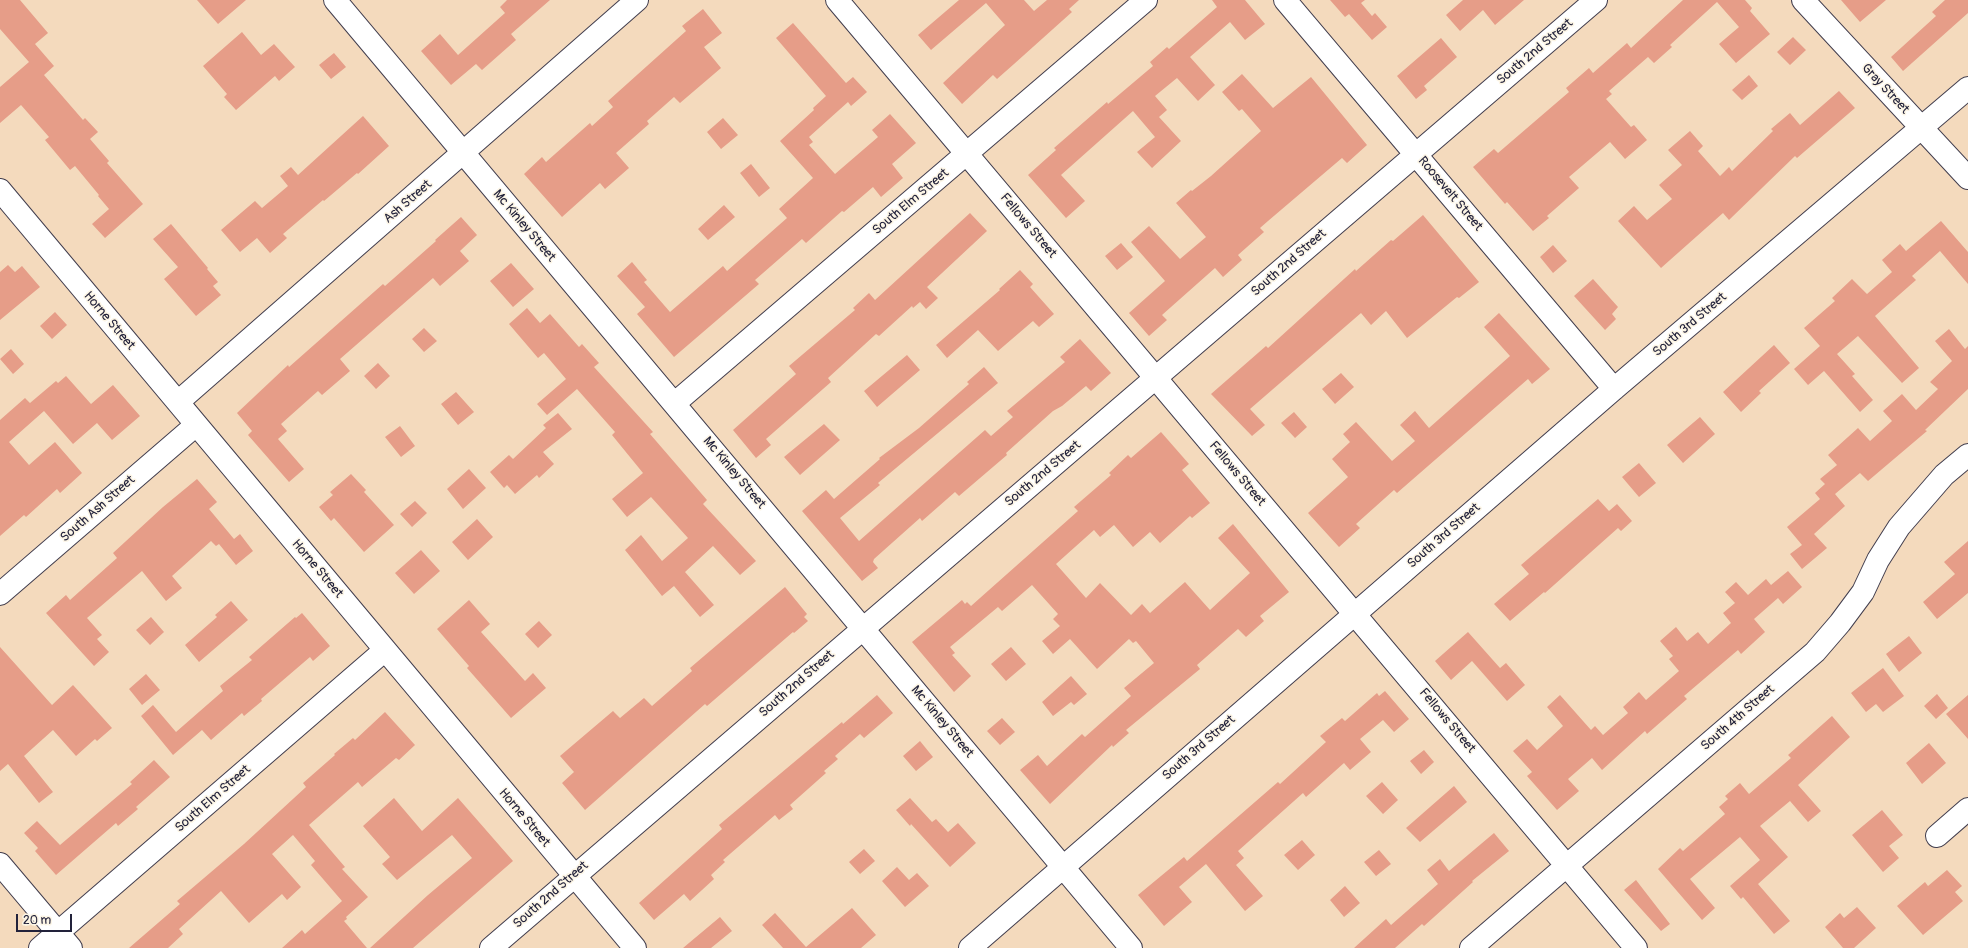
<!DOCTYPE html>
<style>
body{margin:0}
#map{position:relative;width:1968px;height:948px;overflow:hidden;background:#f4dabd;font-family:Pangolin,sans-serif}
canvas{display:block}
.scale{position:absolute;left:16px;top:914px;width:56px;height:18px;box-sizing:border-box;border:2px solid #22223b;border-top:0;padding-left:5px;font-size:12px;line-height:14px;white-space:nowrap;color:#22223b;-webkit-text-stroke:3px #fcf5e5;paint-order:stroke}
</style>
<div id="map">
<canvas width="1968" height="948"></canvas>
<div class="scale">20 m</div>
</div>
<script>
const ctx = document.querySelector('canvas').getContext('2d');
ctx.lineJoin = 'round';
function paint(path, color) { ctx.fillStyle = color; ctx.fill(path, 'evenodd'); }
const toPath = rows => new Path2D(rows.map(r => 'M' + r).join(''));
function stroke(path, color, width, dash) { ctx.strokeStyle = color; ctx.lineWidth = width; ctx.lineCap = dash ? 'butt' : 'round'; ctx.setLineDash(dash || []); ctx.stroke(path); }
function write(font, color, halo, rows, align = 'center') {
  ctx.font = font + ' Pangolin,sans-serif'; ctx.lineWidth = 3; ctx.setLineDash([]); ctx.textBaseline = 'middle'; ctx.strokeStyle = halo; ctx.fillStyle = color; for (const [text, x, y, turn = 0] of rows) {
    ctx.save(); ctx.translate(x, y); ctx.rotate((+turn || 0) * Math.PI / 180); ctx.textAlign = isNaN(turn) ? turn : align; if (halo) ctx.strokeText(text, 0, 0); ctx.fillText(text, 0, 0); ctx.restore();
  }
}
paint(toPath([
 [0,0,20,0,48,33,35,44,54,66,44,75,83,120,85,118,98,132,90,139,109,161,107,163,143,204,105,238,92,224,109,209,98,196,99,195,75,166,70,170,45,140,49,137,21,105,0,123,0,87,29,62,0,29],
 [197,0,246,0,218,24],
 [507,0,550,0,511,34,516,40,482,70,476,64,451,85,421,51,440,34,458,55,505,13,500,7],
 [959,0,1024,0,1034,11,1047,0,1079,0,1069,9,1072,12,1014,64,997,79,993,75,962,104,943,83,1005,25,986,3,931,50,918,35],
 [1212,0,1245,0,1265,24,1245,40,1230,22,1190,57,1215,85,1198,101,1177,78,1155,96,1167,110,1159,117,1181,141,1152,168,1137,152,1155,137,1133,111,1061,175,1085,201,1066,218,1028,175,1056,150,1054,148,1107,102,1108,104,1153,66,1150,62,1167,47,1169,49,1217,7],
 [1330,0,1365,0,1361,3,1372,16,1375,13,1387,27,1372,40,1349,14,1345,17],
 [1463,0,1524,0,1495,25,1483,10,1460,31,1446,15],
 [1683,0,1745,0,1752,8,1750,11,1770,34,1736,63,1719,44,1739,27,1717,2,1670,45,1672,47,1654,63,1648,57,1609,91,1612,94,1606,99,1631,127,1634,125,1647,140,1625,159,1610,142,1569,177,1579,188,1547,216,1549,218,1533,231,1507,202,1505,204,1473,167,1494,149,1498,153,1569,92,1566,88,1589,68,1593,73,1627,43,1631,48],
 [1841,0,1886,0,1860,22],
 [1945,0,1968,0,1968,13,1903,71,1891,57,1936,16,1932,12],
 [703,9,722,33,704,47,721,68,680,103,674,97,647,121,649,124,616,153,629,168,605,189,600,183,562,217,524,174,542,157,546,162,590,123,592,126,613,107,608,101,686,31,682,26],
 [793,23,846,83,853,77,867,92,851,106,848,102,809,137,813,142,809,145,835,174,878,137,872,130,890,114,916,143,892,164,903,178,881,197,873,187,844,212,842,211,806,243,802,239,755,280,759,284,674,357,637,314,645,307,617,276,632,262,647,280,644,282,670,312,723,266,727,271,787,218,779,209,813,178,780,141,814,110,813,108,826,96,776,38],
 [242,32,261,55,274,44,295,67,279,81,275,76,236,110,224,97,227,94,203,66],
 [1793,37,1806,50,1790,65,1777,52],
 [1441,38,1457,57,1424,86,1427,90,1416,99,1397,76],
 [334,53,346,67,331,79,319,65],
 [1242,74,1273,108,1311,77,1367,145,1347,163,1342,158,1268,221,1260,228,1264,232,1238,255,1242,260,1223,277,1215,268,1162,315,1167,320,1149,336,1129,313,1165,281,1131,242,1149,226,1180,259,1206,237,1176,203,1191,190,1192,191,1211,176,1261,131,1242,109,1239,111,1222,92],
 [1749,75,1758,86,1742,100,1732,90],
 [1839,91,1855,108,1797,158,1795,156,1729,220,1723,213,1661,268,1618,221,1634,206,1647,220,1672,199,1659,185,1682,165,1668,150,1690,131,1703,146,1698,151,1720,176,1729,167,1732,171,1773,131,1771,129,1790,113,1800,125],
 [363,116,389,146,358,174,357,173,324,201,323,200,283,234,287,238,270,253,257,238,240,252,221,230,255,201,262,208,288,186,280,176,291,167,298,175],
 [723,118,738,135,721,149,707,132],
 [751,164,770,188,759,197,740,173],
 [724,205,735,217,708,240,698,229],
 [970,213,987,231,927,287,938,298,926,309,920,302,913,308,912,306,879,336,876,334,828,378,831,382,766,439,771,445,756,458,733,430,796,374,789,366,855,310,853,308,869,293,875,300],
 [1423,215,1479,282,1459,298,1457,297,1407,338,1386,311,1371,325,1361,313,1250,409,1265,425,1252,436,1211,394,1266,346,1268,348,1355,269,1356,271,1391,240,1393,241],
 [461,217,477,235,460,251,469,261,440,286,433,278,340,359,350,371,322,395,318,391,281,424,287,431,278,439,304,469,289,482,248,435,252,431,237,413,288,365,289,367,383,284,385,286,436,241,435,240],
 [1941,221,1968,252,1968,284,1940,251,1912,276,1916,280,1875,316,1919,368,1902,383,1858,336,1837,354,1855,374,1852,376,1873,400,1860,412,1824,371,1808,385,1794,369,1820,346,1804,328,1835,301,1832,298,1852,279,1867,294,1892,272,1882,260,1900,244,1906,251],
 [171,224,208,268,207,269,218,282,213,286,221,295,196,316,164,279,178,267,153,239],
 [1121,243,1133,257,1117,270,1105,256],
 [1553,245,1567,261,1553,273,1540,257],
 [511,263,534,289,513,307,490,281],
 [8,265,15,272,22,266,40,287,0,320,0,272],
 [1020,270,1033,284,1030,287,1054,314,1039,327,1033,321,998,351,978,330,947,358,936,345,1000,290,999,289],
 [1593,279,1618,307,1612,314,1616,319,1605,330,1574,296],
 [527,308,540,323,550,314,579,347,582,344,599,363,594,367,653,432,650,434,707,500,703,504,756,561,740,575,713,546,685,572,714,605,700,617,674,586,662,596,625,550,641,535,662,561,688,538,651,497,627,517,612,499,643,473,612,435,615,432,577,389,547,415,537,404,566,379,544,353,538,358,509,324],
 [55,312,67,325,52,339,40,326],
 [1499,313,1550,369,1532,384,1528,379,1397,493,1394,490,1356,524,1360,528,1339,547,1308,513,1348,477,1332,459,1350,442,1343,434,1356,422,1392,461,1415,441,1400,425,1415,411,1429,428,1510,356,1484,327],
 [424,328,437,341,424,352,412,339],
 [1949,329,1965,349,1968,346,1968,389,1925,430,1927,431,1868,481,1860,473,1835,494,1845,506,1814,534,1827,548,1802,569,1790,554,1802,545,1787,527,1820,499,1815,493,1825,484,1820,479,1837,465,1828,455,1858,428,1870,441,1892,421,1883,411,1902,394,1916,410,1938,389,1930,382,1952,361,1935,341],
 [1080,339,1111,373,1091,391,1086,386,1062,406,1053,411,1006,453,1007,455,959,496,955,492,922,521,920,518,874,559,873,562,878,568,862,581,802,511,826,490,834,499,880,459,879,458,919,428,969,384,967,382,984,367,998,383,878,483,880,485,840,518,859,541,985,430,991,436,1013,417,1007,411,1065,362,1060,357],
 [1774,345,1790,363,1759,391,1761,393,1741,412,1723,392],
 [11,349,24,364,13,374,0,359],
 [907,355,920,370,877,407,864,391],
 [378,363,390,376,376,389,364,376],
 [1341,373,1354,387,1335,404,1322,389],
 [66,376,91,404,113,385,140,416,112,440,97,423,73,444,44,411,9,442,29,465,55,442,82,473,60,493,57,489,26,517,24,515,0,536,0,420,25,398,30,403,56,381,58,383],
 [456,392,474,412,458,425,441,404],
 [1294,412,1307,427,1295,438,1281,423],
 [558,413,572,429,543,452,554,464,539,478,537,475,515,494,507,485,504,488,490,472,509,455,513,459,546,428,543,425],
 [1700,417,1715,434,1683,463,1667,445],
 [824,424,840,440,800,475,784,457],
 [400,426,415,446,401,457,385,437],
 [1161,432,1189,464,1182,470,1210,503,1192,518,1190,516,1160,543,1150,532,1133,547,1114,525,1100,537,1094,530,1056,564,1086,598,1100,583,1131,615,1142,604,1150,613,1185,582,1210,610,1250,573,1218,538,1233,524,1289,592,1260,616,1264,621,1246,637,1238,629,1197,665,1200,669,1126,730,1129,733,1113,747,1112,745,1050,804,1020,770,1038,755,1047,766,1082,734,1085,737,1131,696,1124,688,1154,663,1136,641,1133,643,1129,639,1097,669,1070,639,1053,654,1042,641,1060,626,1053,619,1058,614,1032,585,1002,611,998,607,950,647,955,653,952,655,971,676,954,692,912,642,962,600,965,604,967,602,971,606,1078,511,1074,507,1111,475,1109,473,1128,455,1131,458],
 [1639,463,1656,483,1639,497,1622,477],
 [469,469,486,488,463,509,447,489],
 [351,474,366,490,364,492,394,525,364,552,334,518,331,521,319,507,333,495,330,492],
 [197,479,217,502,209,509,234,539,240,534,253,551,236,565,219,544,216,546,211,541,172,576,182,588,166,601,142,571,87,618,102,635,97,639,109,652,94,666,46,613,66,595,70,600,117,558,113,553,163,507],
 [1598,499,1609,511,1617,504,1632,521,1621,531,1618,528,1545,593,1544,592,1510,621,1494,604,1529,574,1521,565],
 [415,501,427,513,412,527,400,514],
 [477,519,493,537,468,560,452,542],
 [1968,541,1968,593,1937,619,1923,602,1955,574,1944,562],
 [421,550,440,571,414,594,395,573],
 [1788,571,1802,587,1783,604,1778,598,1754,619,1765,632,1741,654,1738,650,1684,696,1687,699,1647,734,1645,731,1602,770,1592,758,1568,779,1579,791,1557,810,1527,776,1532,772,1513,751,1527,739,1537,750,1563,726,1547,707,1560,695,1591,730,1595,726,1603,735,1628,713,1623,707,1639,692,1646,700,1679,671,1669,659,1673,656,1660,641,1676,627,1687,641,1698,632,1708,644,1731,623,1723,613,1735,603,1725,592,1736,582,1748,595,1766,579,1771,585],
 [785,587,807,614,804,617,808,621,794,633,793,632,707,706,705,704,585,810,562,783,574,772,560,756,613,711,620,718,644,698,652,706,692,671,690,668],
 [469,600,490,624,481,632,525,681,533,673,546,688,511,718,467,668,469,666,462,658,437,629],
 [231,601,248,620,199,662,185,645,217,617,215,615],
 [302,613,330,646,313,661,310,657,261,699,262,701,244,716,242,713,211,740,202,730,173,755,141,716,153,705,176,732,223,691,220,686,252,660,249,657,295,617,296,618],
 [151,617,164,632,150,645,136,630],
 [539,621,552,635,538,648,525,634],
 [1468,632,1500,668,1506,663,1525,685,1507,701,1472,661,1451,680,1435,661],
 [1909,636,1922,653,1899,672,1886,654],
 [0,647,52,705,73,685,112,728,97,741,95,739,76,756,53,730,24,756,53,792,39,803,8,764,0,771],
 [1011,647,1026,664,1006,681,991,664],
 [1883,668,1904,696,1883,712,1876,704,1866,712,1851,693],
 [146,674,160,690,142,705,129,689],
 [1071,676,1087,694,1074,705,1071,702,1053,716,1042,702],
 [1385,691,1409,719,1394,732,1383,720,1360,739,1371,752,1350,770,1344,763,1306,797,1303,793,1238,851,1244,858,1236,865,1263,896,1245,911,1206,864,1179,887,1192,902,1164,926,1138,895,1184,857,1187,861,1278,782,1280,784,1326,742,1320,736,1342,718,1345,721,1377,693,1379,696],
 [1937,694,1948,708,1936,719,1924,706],
 [877,695,893,713,864,738,860,734,835,756,838,759,824,771,826,773,790,805,793,809,779,820,775,815,723,860,725,862,711,875,714,879,690,901,684,894,654,920,639,903,722,829,719,825,842,722,843,724],
 [1968,695,1968,739,1946,714],
 [385,712,415,745,399,760,396,758,362,787,358,782,309,825,345,867,342,869,368,897,346,917,347,919,344,921,367,948,282,948,302,930,305,934,342,901,311,865,315,861,293,835,272,854,301,887,287,900,282,894,249,923,221,891,179,929,183,934,168,948,129,948,180,904,177,901,244,844,306,787,303,783,335,755,334,754,353,738,355,740],
 [1832,716,1850,737,1798,785,1821,811,1808,822,1790,801,1760,826,1788,857,1758,884,1790,921,1774,934,1743,897,1741,899,1730,886,1760,860,1740,837,1690,879,1715,908,1702,920,1658,869,1680,848,1683,851,1725,814,1719,807,1728,799,1725,796,1740,783,1749,794,1791,758,1788,755],
 [1002,718,1015,732,1000,745,987,731],
 [920,741,933,757,916,771,903,756],
 [1929,743,1946,763,1922,784,1906,763],
 [1424,750,1434,762,1421,774,1410,761],
 [154,760,170,777,136,807,138,809,118,826,116,823,56,875,35,851,38,848,24,833,37,821,60,845,132,784,130,782],
 [1382,782,1398,800,1383,814,1366,796],
 [1454,786,1467,802,1420,842,1406,828],
 [394,798,422,831,458,798,513,861,413,948,370,948,428,895,472,858,452,835,397,880,382,864,390,857,363,826],
 [910,798,932,822,936,819,948,832,958,823,976,843,950,867,911,824,910,826,896,810],
 [1882,810,1903,835,1889,846,1899,858,1883,872,1852,835],
 [1494,833,1509,851,1472,881,1473,882,1424,926,1422,924,1395,948,1354,948,1386,919,1391,925,1438,884,1427,870,1440,859,1449,871],
 [1302,840,1315,855,1298,870,1284,855],
 [864,849,875,861,860,874,849,862],
 [1379,850,1391,864,1376,876,1364,862],
 [897,867,909,880,917,873,929,886,905,907,882,881],
 [1947,870,1962,886,1955,892,1963,901,1923,935,1897,906,1925,882,1928,886],
 [1636,880,1670,924,1661,931,1624,890],
 [1345,886,1360,903,1344,917,1330,900],
 [1857,907,1876,928,1854,948,1843,948,1825,927,1840,913,1844,918],
 [852,908,876,935,861,948,783,948,762,925,775,913,806,947],
 [720,917,732,931,711,948,683,948]
]), '#e69d88');
const minor = toPath([
 [335,0,1131,948],
 [837,0,1636,948],
 [1285,0,1614,389],
 [1803,0,1968,178],
 [0,190,635,948],
 [178,402,637,0],
 [675,403,1146,0],
 [0,594,196,425],
 [1937,836,1968,809],
 [0,864,71,948],
 [40,948,385,650],
 [491,948,1596,0],
 [970,948,1614,389,1968,88],
 [1471,948,1815,652,1840,623,1863,592,1878,560,1899,527,1944,475,1968,455]
]);
stroke(minor, '#423e4e', 24);
stroke(minor, '#fff', 22);
write('13px', '#22223b', '#fcf5e5', [
 ["South 2nd Street",1535,52,-40],
 ["Gray Street",1885,89,47],
 ["Roosevelt Street",1450,194,50],
 ["Ash Street",408,202,-41],
 ["South Elm Street",911,202,-40],
 ["Mc Kinley Street",524,226,50],
 ["Fellows Street",1028,226,50],
 ["South 2nd Street",1289,263,-41],
 ["Horne Street",109,321,50],
 ["South 3rd Street",1690,325,-40],
 ["Mc Kinley Street",734,473,50],
 ["South 2nd Street",1043,474,-40],
 ["Fellows Street",1237,474,50],
 ["South Ash Street",98,509,-41],
 ["South 3rd Street",1444,536,-41],
 ["Horne Street",317,569,50],
 ["South 2nd Street",797,684,-41],
 ["South 4th Street",1738,718,-41],
 ["Fellows Street",1447,721,50],
 ["Mc Kinley Street",942,722,50],
 ["South 3rd Street",1199,748,-41],
 ["South Elm Street",213,799,-41],
 ["Horne Street",524,818,50],
 ["South 2nd Street",551,895,-41]
]);
</script>
